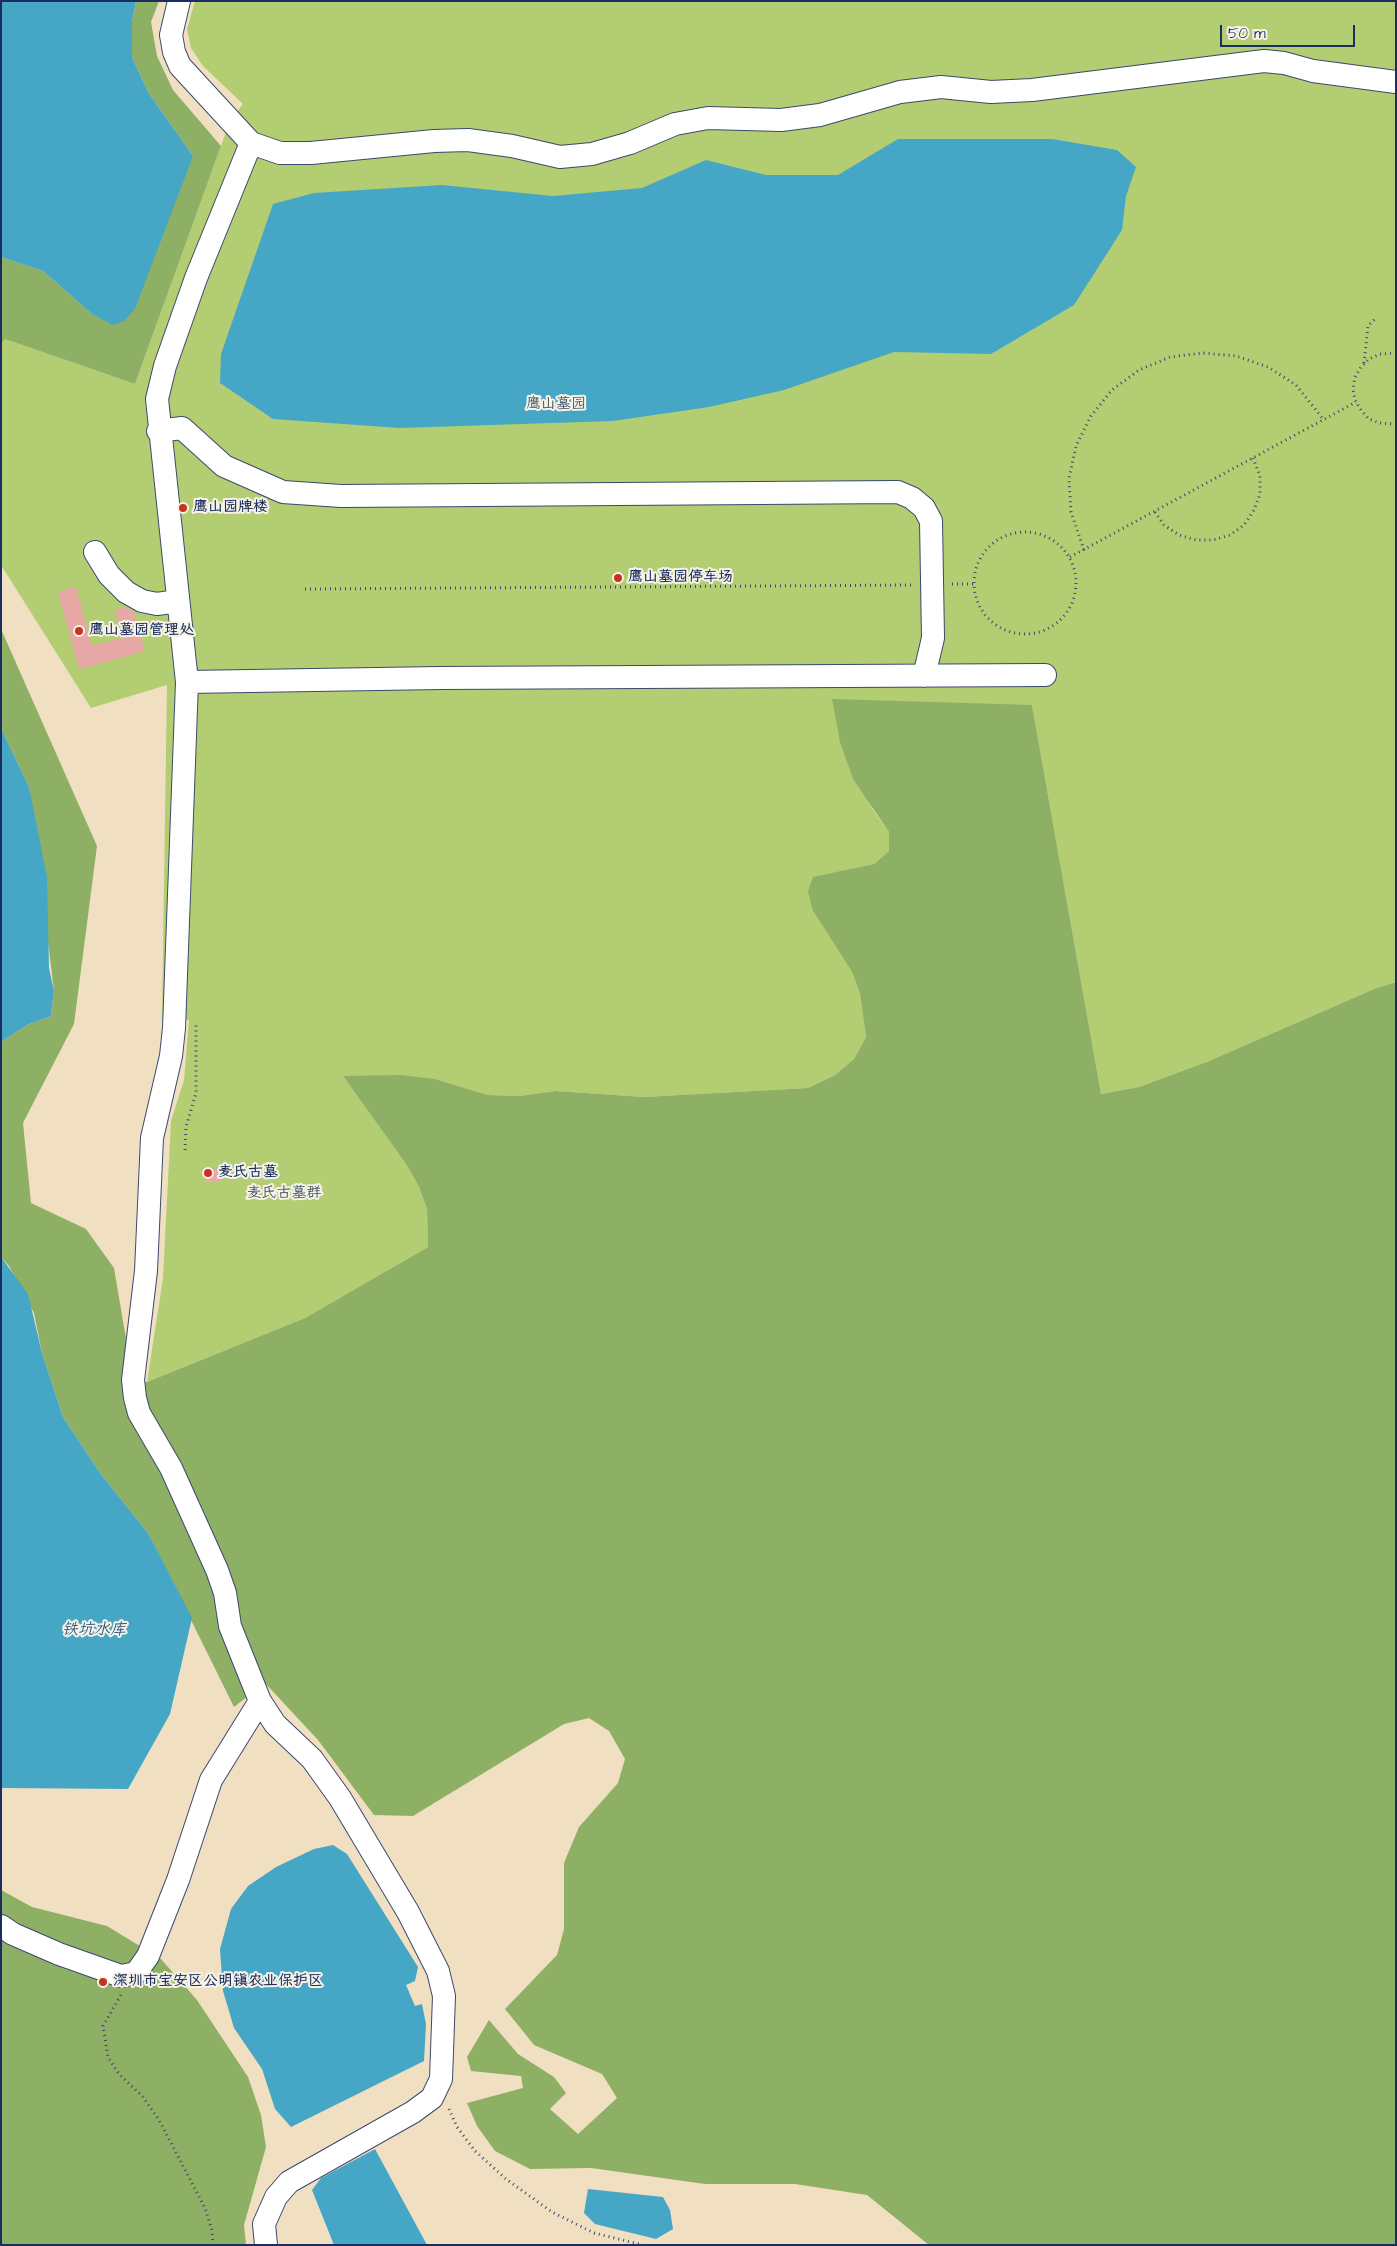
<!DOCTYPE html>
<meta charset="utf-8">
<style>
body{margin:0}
#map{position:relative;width:1397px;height:2246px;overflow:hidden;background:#f1dfc2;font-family:"Architects Daughter",sans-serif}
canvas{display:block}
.frame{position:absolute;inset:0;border:2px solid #1b2f5e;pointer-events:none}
.scale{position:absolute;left:1220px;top:25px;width:135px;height:22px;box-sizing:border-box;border:2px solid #1b2f5e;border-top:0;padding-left:6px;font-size:15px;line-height:18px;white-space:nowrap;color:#1b2f5e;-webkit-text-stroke:4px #f7f3e8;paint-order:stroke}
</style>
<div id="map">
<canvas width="1397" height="2246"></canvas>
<div class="frame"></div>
<div class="scale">50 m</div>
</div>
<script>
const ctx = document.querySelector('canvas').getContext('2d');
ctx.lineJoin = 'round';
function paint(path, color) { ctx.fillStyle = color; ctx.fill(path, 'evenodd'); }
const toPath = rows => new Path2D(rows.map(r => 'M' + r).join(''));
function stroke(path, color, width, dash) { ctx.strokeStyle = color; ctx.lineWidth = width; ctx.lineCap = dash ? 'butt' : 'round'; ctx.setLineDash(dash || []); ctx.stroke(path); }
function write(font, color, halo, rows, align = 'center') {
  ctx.font = font + ' "Architects Daughter","LXGW WenKai TC",sans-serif'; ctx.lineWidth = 4; ctx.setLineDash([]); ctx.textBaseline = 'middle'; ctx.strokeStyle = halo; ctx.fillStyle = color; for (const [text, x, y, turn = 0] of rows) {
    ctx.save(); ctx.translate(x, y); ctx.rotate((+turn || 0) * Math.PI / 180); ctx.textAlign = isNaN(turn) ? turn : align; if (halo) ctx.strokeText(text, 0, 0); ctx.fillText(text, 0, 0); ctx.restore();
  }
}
paint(toPath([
 [195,1,1396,1,1396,982,1374,989,1209,1061,1139,1087,1101,1094,1032,705,871,807,889,832,889,851,874,864,855,868,813,911,852,972,860,994,866,1037,854,1059,835,1075,808,1088,644,1097,556,1091,519,1096,488,1095,435,1079,343,1076,406,1164,419,1187,427,1209,428,1247,305,1318,147,1382,163,1278,171,1121,184,1080,189,1020,162,1019,167,685,91,708,1,565,1,344,5,339,135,384,230,121,243,104,203,66,191,48,187,29]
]), '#b3cd72');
paint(toPath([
 [136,1,159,1,151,22,157,56,173,90,221,146,135,384,5,339,1,344,1,257,43,271,92,314,193,156,148,92,132,57,132,22],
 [1,629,97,846,74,1024,23,1123,31,1203,86,1229,114,1268,133,1380,147,1382,305,1318,428,1247,427,1209,419,1187,406,1164,343,1076,400,1075,435,1079,488,1095,519,1096,556,1091,644,1097,808,1088,835,1075,854,1059,866,1037,860,994,852,972,813,911,808,891,813,877,874,864,889,851,889,832,853,779,840,742,832,699,1032,705,1101,1094,1139,1087,1209,1061,1374,989,1396,982,1396,2245,929,2245,867,2195,795,2184,705,2184,591,2168,530,2169,495,2151,477,2126,467,2103,523,2088,521,2076,471,2071,467,2057,489,2020,518,2054,554,2077,566,2093,550,2109,578,2134,617,2098,602,2074,534,2045,505,2009,557,1955,564,1929,564,1863,579,1827,618,1783,625,1759,609,1731,589,1718,564,1724,413,1816,374,1815,318,1740,265,1683,234,1707,148,1533,100,1473,63,1417,42,1353,34,1313,9,1266,1,1257,1,1042,27,1025,51,1016,54,991,29,787,1,728],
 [1,1890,32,1907,107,1926,161,1959,197,2000,248,2077,261,2115,266,2147,244,2225,246,2245,1,2245]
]), '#8eb064');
paint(toPath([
 [1,1,136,1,132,22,132,57,148,92,193,156,135,309,124,321,113,325,92,314,43,271,1,257],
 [898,139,1052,139,1117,150,1136,167,1126,196,1122,230,1074,305,991,354,894,352,784,390,709,407,613,421,400,428,273,419,220,383,221,354,273,204,314,193,442,185,553,196,642,188,706,160,766,175,838,175],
 [1,728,29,787,47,877,49,968,54,991,51,1016,27,1025,1,1042],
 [1,1257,28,1294,42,1353,63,1417,100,1473,148,1533,192,1618,170,1714,128,1789,1,1788],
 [333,1845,347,1854,418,1967,415,1981,406,1985,415,2006,422,2004,426,2024,424,2061,291,2127,275,2109,262,2069,234,2028,223,1991,220,1949,231,1909,248,1886,276,1867,314,1849],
 [375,2149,427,2245,334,2245,312,2190,321,2178],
 [588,2189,663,2197,670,2210,673,2229,656,2239,595,2224,584,2213]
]), '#45a7c5');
paint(toPath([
 [76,587,92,646,123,638,115,610,126,607,134,612,145,651,79,669,58,592],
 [205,1168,222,1169,221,1182,205,1182]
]), '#e7a8a6');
const minor = toPath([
 [179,1,171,35,174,52,180,66,251,143,196,278,165,366,157,399,187,682,174,1028,171,1056,152,1138,146,1271,133,1380,135,1398,139,1413,171,1468,217,1570,225,1593,230,1626,260,1701,275,1724,312,1759,340,1798,408,1912,438,1971,444,1996,441,2079,432,2098,413,2112,289,2182,276,2197,264,2224,266,2245],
 [251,143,280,153,311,153,434,141,468,140,512,146,560,157,592,154,630,143,675,124,708,118,781,120,820,115,900,92,941,87,991,92,1032,90,1264,61,1284,63,1313,71,1396,82],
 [158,431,182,428,224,466,283,492,341,496,898,492,912,498,924,508,931,521,933,638,924,676],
 [95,552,109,575,126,592,142,601,157,604,178,601],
 [187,682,440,678,1045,675],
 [1,1926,13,1934,59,1954,121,1976,136,1973,148,1956,178,1880,211,1780,260,1701]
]);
stroke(minor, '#3b496d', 24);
stroke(toPath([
 [1396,353,1380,354,1369,359,1361,367,1355,377,1353,389,1355,400,1361,410,1369,419,1380,423,1396,424],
 [1364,363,1368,326,1377,317],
 [1155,512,1164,525,1179,535,1196,540,1213,540,1230,535,1244,525,1254,510,1260,494,1260,476,1253,458],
 '974 583a51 51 0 1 1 102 0a51 51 0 1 1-102 0Z',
 [1084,550,1071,512,1069,478,1076,446,1091,416,1112,390,1139,370,1170,357,1203,353,1236,356,1268,367,1296,385,1324,420],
 [1070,557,1356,402],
 [952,584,974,584],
 [305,589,913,585],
 [185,1150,186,1127,196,1093,196,1022],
 [121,1995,103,2026,108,2057,119,2074,143,2097,159,2120,205,2208,212,2230,213,2245],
 [449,2109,457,2127,475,2151,506,2179,552,2212,594,2233,643,2245]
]), '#3b496d', 3, [1, 4]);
stroke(minor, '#fff', 22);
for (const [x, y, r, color] of [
 [183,508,5,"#c8321e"],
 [618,578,5,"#c8321e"],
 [79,631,5,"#c8321e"],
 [208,1173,5,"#c8321e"],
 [103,1982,5,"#c8321e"]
]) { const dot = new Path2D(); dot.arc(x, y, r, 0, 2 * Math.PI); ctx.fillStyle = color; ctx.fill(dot); stroke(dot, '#f7f3e8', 2); }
write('15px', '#415663', '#f7f3e8', [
 ["鹰山墓园",556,405],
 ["麦氏古墓群",284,1194]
]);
write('bold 15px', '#1b2f5e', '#f7f3e8', [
 ["鹰山园牌楼",193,508],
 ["鹰山墓园停车场",628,578],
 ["鹰山墓园管理处",89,631],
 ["麦氏古墓",218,1173],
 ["深圳市宝安区公明镇农业保护区",113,1982]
], 'left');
write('italic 16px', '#2a5982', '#f7f3e8', [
 ["铁坑水库",94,1631]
]);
</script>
